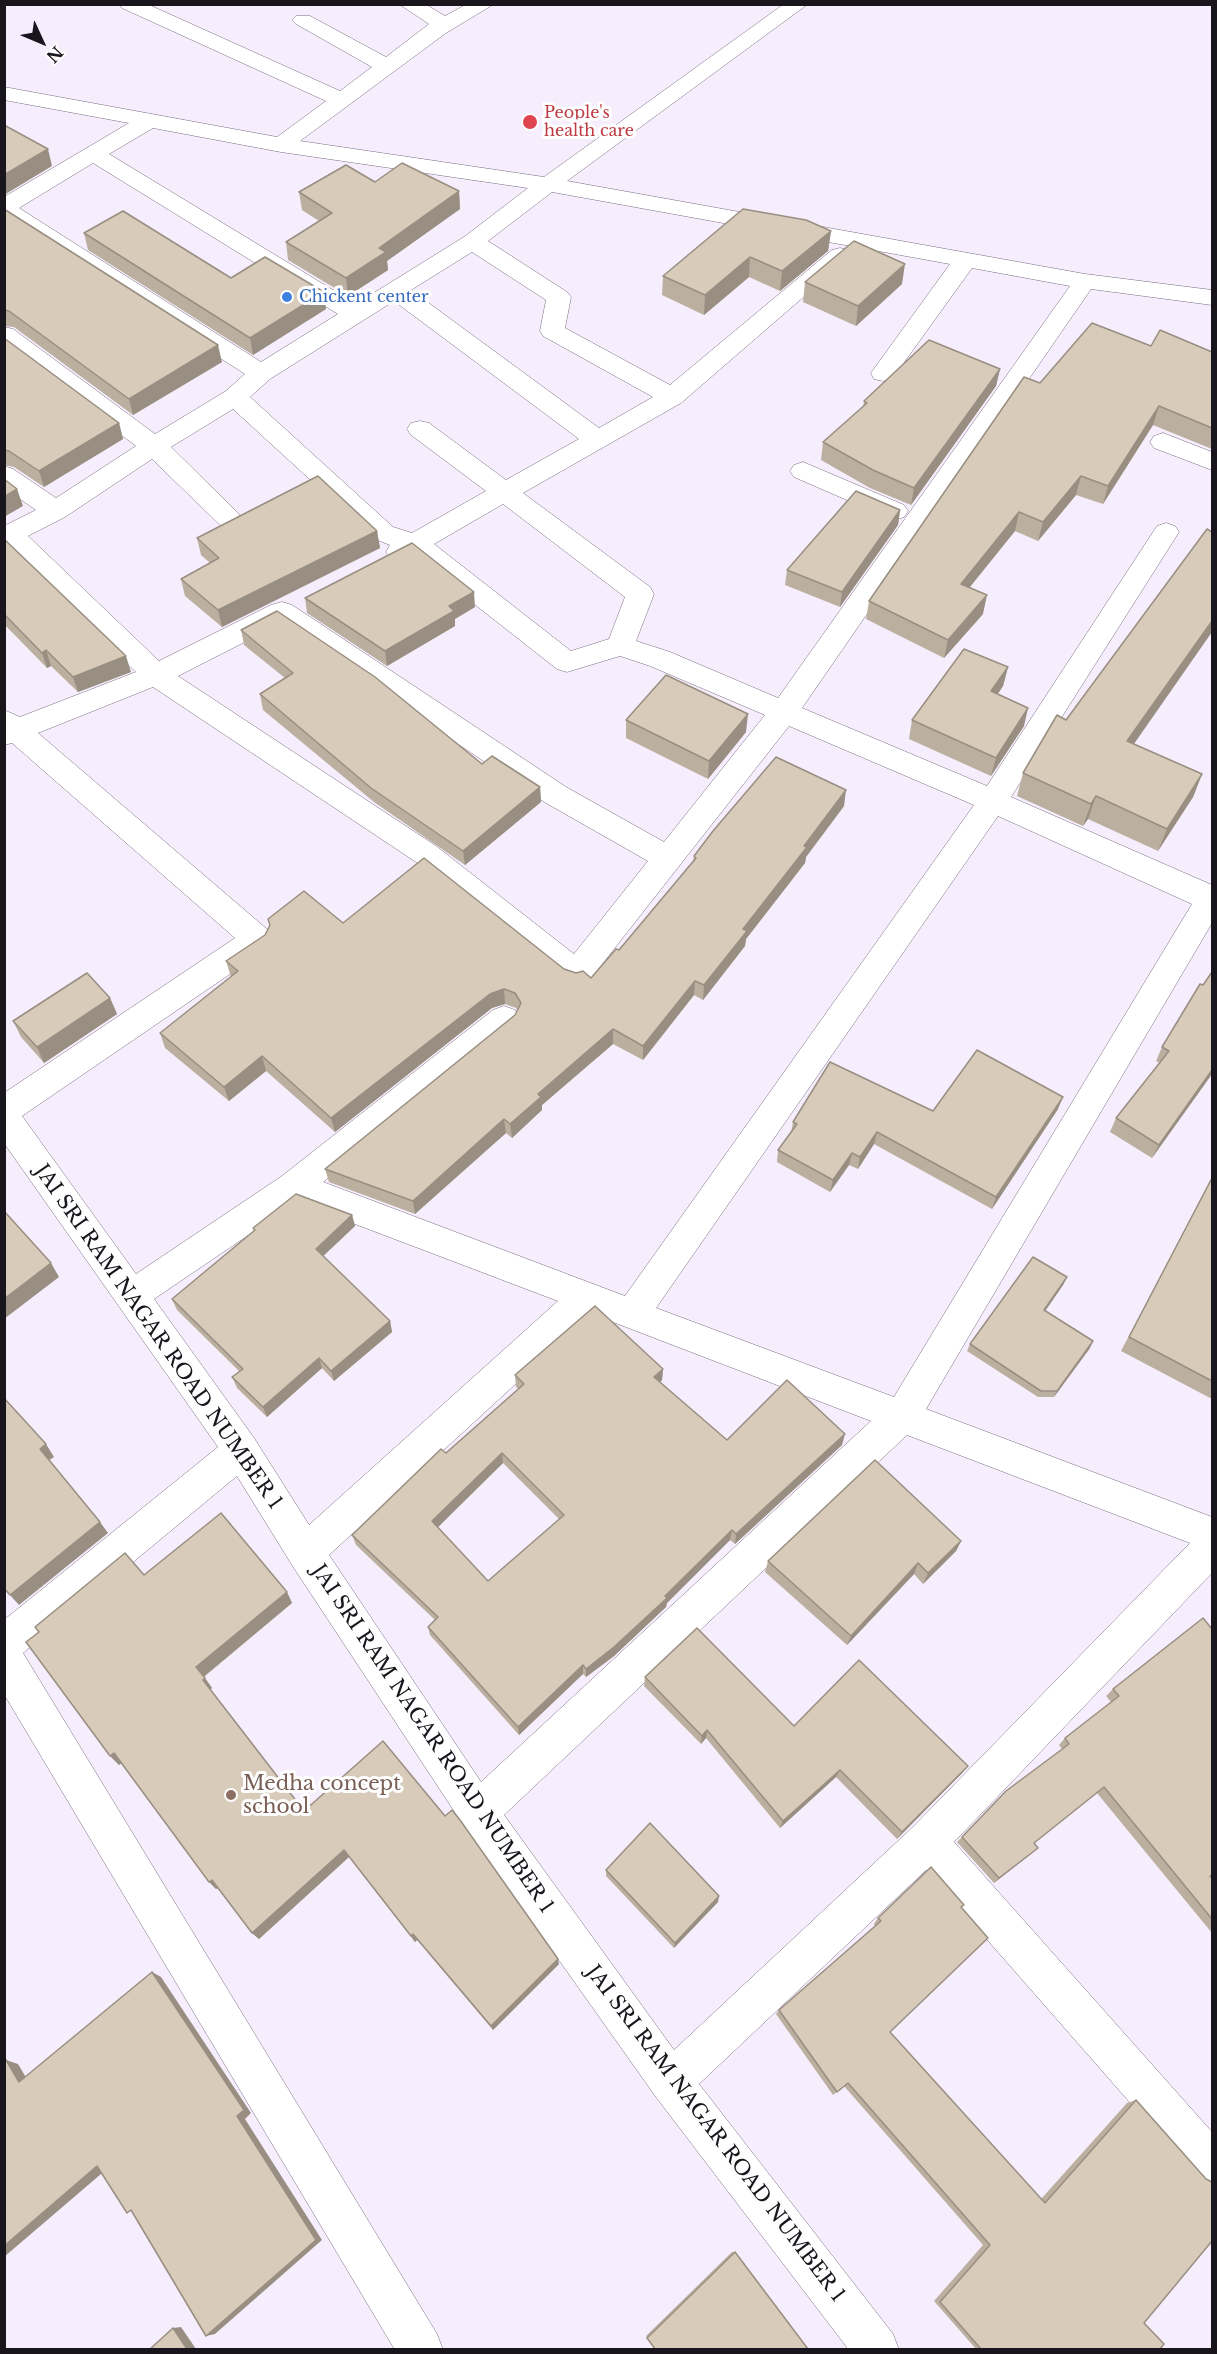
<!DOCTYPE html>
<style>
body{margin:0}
#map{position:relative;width:1217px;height:2354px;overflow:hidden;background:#f6edfd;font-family:"Libre Baskerville",serif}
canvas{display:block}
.frame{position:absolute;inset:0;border:6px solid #19151c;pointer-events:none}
.north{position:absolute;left:12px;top:12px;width:60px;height:60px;-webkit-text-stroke:4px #fefefe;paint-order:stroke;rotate:134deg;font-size:16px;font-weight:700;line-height:24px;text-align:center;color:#19151c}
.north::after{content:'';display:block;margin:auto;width:21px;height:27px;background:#19151c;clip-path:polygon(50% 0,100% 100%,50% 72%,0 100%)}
</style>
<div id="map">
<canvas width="1217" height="2354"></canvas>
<div class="frame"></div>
<div class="north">N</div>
</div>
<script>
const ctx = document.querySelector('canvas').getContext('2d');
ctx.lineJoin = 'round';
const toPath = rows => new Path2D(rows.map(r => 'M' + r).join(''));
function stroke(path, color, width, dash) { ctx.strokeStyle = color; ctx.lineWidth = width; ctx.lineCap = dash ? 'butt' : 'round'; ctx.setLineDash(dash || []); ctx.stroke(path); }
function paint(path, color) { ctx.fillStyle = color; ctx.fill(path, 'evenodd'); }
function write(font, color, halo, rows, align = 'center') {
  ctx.font = font + ' "Libre Baskerville",serif'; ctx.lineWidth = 6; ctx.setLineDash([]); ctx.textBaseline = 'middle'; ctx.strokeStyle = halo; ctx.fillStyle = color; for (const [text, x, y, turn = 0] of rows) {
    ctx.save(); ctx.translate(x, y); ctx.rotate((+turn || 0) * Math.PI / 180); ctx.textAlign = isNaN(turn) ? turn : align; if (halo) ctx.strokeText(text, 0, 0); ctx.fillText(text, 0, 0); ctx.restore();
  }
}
const minor = toPath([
 [119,4,147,4,340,91,372,67,296,24,292,20,296,16,310,16,386,57,429,24,399,4,425,4,445,16,467,4,494,4,446,33,300,141,544,177,784,4,808,4,567,181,1085,274,1212,290,1212,305,1091,289,802,708,987,786,1157,526,1166,523,1175,526,1179,532,1011,797,1212,885,1212,923,926,1409,1212,1517,1212,1573,954,1842,1212,2132,1212,2185,1197,2179,926,1870,699,2084,893,2334,899,2350,849,2350,656,2097,464,1826,292,1565,237,1476,23,1653,437,2334,443,2350,395,2350,4,1694,4,1620,218,1447,4,1143,4,1093,235,938,12,743,4,745,4,710,20,717,136,672,4,546,4,526,36,510,4,488,4,466,13,469,56,498,136,446,4,347,4,327,13,329,155,434,226,391,245,374,4,219,4,197,129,123,4,100,4,87,277,137,326,101,122,8,119,4],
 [153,128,281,152,528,188,464,237,356,304,109,154,153,128],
 [93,163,338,314,261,362,19,208,93,163],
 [552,192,950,264,871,373,874,379,883,381,892,379,972,268,1070,286,778,698,670,652,636,641,654,594,650,587,523,493,681,403,852,255,848,250,840,248,832,250,670,385,565,328,571,297,567,292,488,241,552,192],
 [472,252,546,300,540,331,543,336,653,397,599,428,411,290,472,252],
 [394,301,579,439,506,480,429,423,420,421,411,423,407,429,411,435,486,491,412,533,393,527,250,397,270,379,394,301],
 [233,409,375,539,390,545,386,552,390,559,399,561,413,556,557,669,567,672,620,656,650,666,765,715,664,842,566,787,292,605,282,602,271,605,159,661,28,536,65,517,152,459,220,525,229,528,238,525,242,519,238,513,171,447,233,409],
 [503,504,625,597,609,639,571,651,434,544,503,504],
 [280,624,546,803,648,861,574,954,436,846,178,676,280,624],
 [153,687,416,862,566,982,577,986,588,982,789,726,974,805,625,1296,323,1182,515,1028,520,1019,515,1010,504,1006,493,1010,282,1176,136,1274,22,1116,268,948,272,939,268,930,38,733,153,687],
 [998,816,1192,904,894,1397,656,1308,998,816],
 [297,1202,558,1301,309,1525,254,1438,154,1299,297,1202],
 [592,1314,871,1421,481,1782,329,1555,592,1314],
 [907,1435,1190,1543,913,1827,674,2050,504,1815,907,1435],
 [1163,433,1212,452,1212,470,1154,448,1150,442,1154,436,1163,433],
 [803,462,904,505,908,511,904,517,895,520,886,517,794,477,790,471,794,465,803,462]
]);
stroke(minor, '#776d7f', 1);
paint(minor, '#fff');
paint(toPath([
 [375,182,459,191,460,209,387,261,388,270,348,296,288,260,286,242,319,221,302,210,299,192],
 [4,209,222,362,133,415,14,327,4,326],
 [831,231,828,251,780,291,749,277,704,315,662,295,663,276],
 [84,233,231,278,326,309,253,355,88,250],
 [805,282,902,284,856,326,803,302],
 [4,338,119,423,123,439,44,487,14,467,4,465],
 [1151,346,1212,352,1212,449,1153,425,1103,504,1076,495,1038,541,1015,531,969,588,983,614,944,658,866,619,869,601,1040,383],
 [1000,369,996,386,911,505,870,488,821,460,823,442,863,407,864,401],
 [900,510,898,525,840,607,785,585,787,570],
 [377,531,380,548,222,627,185,596,181,579,210,563,201,555,197,538],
 [4,539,131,672,78,692,51,666,47,668,4,624],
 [305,598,475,607,455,619,455,626,387,666,307,613],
 [241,630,482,764,540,787,541,802,465,865,374,802,263,710,260,694,285,678,244,645],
 [1008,667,1003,686,998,694,1024,726,991,776,909,739,912,720],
 [626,720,746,732,708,779,626,738],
 [1066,720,1134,744,1202,774,1193,797,1158,851,1088,819,1083,826,1017,796,1023,773],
 [844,806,806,857,805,863,746,939,745,946,703,1000,694,995,643,1060,613,1044,542,1105,542,1110,512,1138,506,1133,415,1214,329,1182,325,1169,515,1015,518,1011,516,1008,505,1004,492,1008,335,1132,266,1071,229,1101,165,1048,160,1033,231,977,226,961,343,923,564,969,591,978,619,950,693,861,694,856],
 [110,998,117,1014,44,1063,21,1037,13,1021],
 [1162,1047,1212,1074,1152,1158,1110,1132,1116,1118,1160,1063,1156,1061],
 [1058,1109,992,1209,874,1144,858,1169,849,1165,830,1192,777,1162,778,1150,791,1133,793,1122,933,1111],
 [1212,1177,1212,1399,1121,1351],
 [352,1215,355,1226,323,1256,390,1321,392,1332,334,1381,322,1368,267,1417,237,1388,232,1377,239,1371,177,1310,172,1299,254,1231,253,1228],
 [1067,1277,1063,1285,1045,1311,1090,1348,1054,1397,1038,1397,967,1351,970,1344],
 [663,1369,662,1380,660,1382,727,1440,842,1445,735,1544,730,1540,667,1603,666,1607,614,1656,586,1677,583,1674,519,1735,430,1635,428,1627,435,1620,356,1545,352,1535,518,1389,516,1387,515,1375],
 [503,1463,560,1520,488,1581,438,1527],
 [961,1541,956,1551,923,1584,914,1574,847,1645,765,1572,768,1561],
 [144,1575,287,1592,292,1603,204,1677,212,1688,210,1690,304,1811,559,1964,493,2030,417,1940,415,1942,349,1857,259,1939,252,1933,218,1888,216,1889,121,1763,119,1765],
 [1203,1618,1210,1877,1212,1875,1212,1933,1097,1793,1034,1843,1038,1848,994,1883,957,1842,962,1837,1062,1749,1059,1745,1065,1738,1111,1702,1106,1696,1113,1689],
 [645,1677,794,1726,962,1773,897,1839,836,1777,780,1828,706,1738,701,1744,644,1686],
 [606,1870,718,1902,674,1948,606,1876],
 [961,1908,890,2032,1041,2199,1127,2103,1136,2100,1144,2323,1160,2349,976,2349,934,2301,983,2245,844,2086,833,2095,776,2014,779,2010,875,1926,874,1924,878,1918],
 [732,2252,735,2252,647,2338,646,2336]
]), '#bbaf9f');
paint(toPath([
 [48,149,52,166,4,195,4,175],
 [459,191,460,209,387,261,388,270,348,296,346,278,379,248],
 [831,231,828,251,780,291,782,271],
 [750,257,749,277,704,315,705,295],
 [905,264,902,284,856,326,858,306],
 [324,292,326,309,253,355,250,338],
 [218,345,222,362,133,415,129,399],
 [1000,369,996,386,911,505,914,488],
 [1159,406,1153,425,1103,504,1108,486],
 [119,423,123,439,44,487,39,471],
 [1081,476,1076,495,1038,541,1043,522],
 [17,489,23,506,4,517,4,497],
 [900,510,898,525,840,607,842,592],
 [1019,512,1015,531,957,603,961,584],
 [377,531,380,548,222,627,218,610],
 [474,592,475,607,455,619,455,626,387,666,385,651,449,606],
 [987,595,983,614,944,658,948,640],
 [1212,621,1212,632,1120,764,1127,741],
 [46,650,51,666,47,668,42,653],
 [126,656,131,672,78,692,73,677],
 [1008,667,1003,686,987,709,991,691],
 [1028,708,1024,726,991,776,996,758],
 [748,714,746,732,708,779,709,761],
 [1202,774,1193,797,1158,851,1167,829],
 [540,787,541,802,465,865,463,851],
 [846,790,844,806,806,857,805,863,746,939,745,946,703,1000,704,985,743,929],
 [1096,796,1088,819,1083,826,1091,804],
 [695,981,694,995,643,1060,643,1046],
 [504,989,505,1004,492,1008,335,1132,331,1118,490,994],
 [110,998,117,1014,44,1063,37,1047],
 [613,1029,613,1044,542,1105,542,1110,512,1138,510,1124,538,1094],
 [262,1056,266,1071,229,1101,224,1087],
 [1212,1070,1212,1074,1152,1158,1159,1145],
 [1063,1097,1058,1109,992,1209,996,1197],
 [504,1119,506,1133,415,1214,413,1201],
 [877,1132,874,1144,858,1169,860,1157],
 [852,1153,849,1165,830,1192,833,1180],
 [352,1215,355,1226,319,1260,316,1249],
 [51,1263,59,1277,4,1319,4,1299],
 [1067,1277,1063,1285,1041,1317,1044,1310],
 [390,1321,392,1332,334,1381,331,1371],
 [1093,1341,1090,1348,1054,1397,1057,1391],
 [319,1358,322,1368,267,1417,263,1407],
 [663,1369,662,1380,654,1388,654,1377],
 [845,1434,842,1445,735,1544,736,1534],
 [46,1444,54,1457,48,1461,40,1449],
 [502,1453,503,1463,434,1531,432,1521],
 [100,1522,108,1533,19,1605,10,1595],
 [732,1530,730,1540,667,1603,666,1607,614,1656,586,1677,586,1669,665,1596],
 [961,1541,956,1551,923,1584,928,1573],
 [918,1563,914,1574,847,1645,851,1636],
 [287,1592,292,1603,203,1677,196,1667],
 [583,1665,583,1674,519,1735,518,1727],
 [205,1678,212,1688,210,1690,203,1680],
 [707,1730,706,1738,701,1744,702,1736],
 [114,1753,123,1762,119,1765,110,1756],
 [968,1766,962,1773,897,1839,902,1832],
 [840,1770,836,1777,780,1828,783,1821],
 [1038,1848,1032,1853,994,1883,999,1878],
 [344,1850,349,1857,259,1939,252,1933],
 [212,1880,219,1887,216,1889,209,1882],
 [719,1896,718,1902,674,1948,675,1943],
 [413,1934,417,1940,415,1942,411,1936],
 [558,1959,559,1964,493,2030,491,2026],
 [152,1972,161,1977,251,2113,245,2119,322,2240,215,2334,206,2336,237,2116],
 [6,2060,18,2064,31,2086,19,2082],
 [97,2166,108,2168,4,2257,4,2246],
 [181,2327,196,2349,187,2349,173,2328]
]), '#988e82');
const building = toPath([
 [4,125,48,149,4,175,4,125],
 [402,163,459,191,379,248,386,252,346,278,286,242,332,213,299,192,346,165,375,182,402,163],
 [4,209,218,345,129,399,9,311,4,310,4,209],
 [743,209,806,220,831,231,782,271,750,257,705,295,663,276,743,209],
 [123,211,231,278,265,257,324,292,250,338,84,233,123,211],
 [854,241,905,264,858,306,805,282,854,241],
 [1092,323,1151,346,1160,330,1212,352,1212,428,1159,406,1108,486,1081,476,1043,522,1019,512,961,584,987,595,948,640,869,601,1024,377,1040,383,1092,323],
 [4,338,119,423,39,471,9,451,4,450,4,338],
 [929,340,1000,369,914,488,873,470,823,442,867,403,864,401,929,340],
 [318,476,377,531,218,610,181,579,219,558,197,538,318,476],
 [4,479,17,489,4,497,4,479],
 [856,491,900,510,842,592,787,570,856,491],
 [1207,529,1212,532,1212,621,1127,741,1202,774,1167,829,1096,796,1091,804,1023,773,1057,715,1066,720,1207,529],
 [4,539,126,656,73,677,46,650,42,653,4,614,4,539],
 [412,543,474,592,449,606,454,611,385,651,305,598,412,543],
 [277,611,375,677,482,764,492,756,540,787,463,851,371,788,260,694,293,673,241,630,277,611],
 [964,649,1008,667,991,691,1028,708,996,758,912,720,964,649],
 [666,675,748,714,709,761,626,720,666,675],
 [776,757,846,790,804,846,807,847,743,929,747,931,704,985,695,981,643,1046,613,1029,538,1094,541,1097,510,1124,504,1119,413,1201,325,1169,515,1015,521,1003,515,993,504,989,490,994,331,1118,262,1056,224,1087,160,1033,238,971,226,961,265,935,270,925,268,919,304,891,343,923,424,858,564,969,576,973,583,971,591,978,616,949,619,950,696,858,694,856,713,831,776,757],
 [1212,972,1212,1070,1159,1145,1116,1118,1169,1051,1162,1047,1200,984,1203,985,1212,972],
 [87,973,110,998,37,1047,13,1021,87,973],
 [977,1050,1063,1097,996,1197,877,1132,860,1157,852,1153,833,1180,778,1150,797,1124,793,1122,830,1062,933,1111,977,1050],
 [1212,1178,1212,1381,1129,1337,1212,1178],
 [296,1194,352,1215,316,1249,390,1321,331,1371,319,1358,263,1407,232,1377,243,1369,172,1299,255,1230,253,1228,296,1194],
 [4,1211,51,1263,4,1299,4,1211],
 [1033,1257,1067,1277,1044,1310,1093,1341,1057,1391,1041,1391,970,1344,1033,1257],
 [595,1306,663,1369,654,1377,727,1440,787,1380,845,1434,736,1534,732,1530,665,1596,667,1598,614,1647,586,1669,583,1665,518,1727,428,1627,438,1617,352,1535,441,1449,446,1453,524,1384,515,1375,595,1306],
 [502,1453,564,1515,488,1581,432,1521,502,1453],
 [4,1398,46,1444,40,1449,100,1522,10,1595,4,1588,4,1398],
 [875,1460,961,1541,928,1573,918,1563,851,1636,768,1561,875,1460],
 [221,1513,287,1592,196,1667,205,1678,203,1680,304,1811,383,1741,445,1816,452,1810,460,1820,558,1959,491,2026,413,1934,411,1936,344,1850,252,1933,212,1880,209,1882,114,1753,110,1756,26,1642,39,1632,35,1627,125,1553,144,1575,221,1513],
 [1203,1618,1212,1629,1212,1874,1210,1877,1212,1875,1212,1919,1104,1787,1034,1843,1038,1848,999,1878,962,1837,1006,1791,1069,1744,1065,1738,1119,1696,1113,1689,1203,1618],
 [697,1628,794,1726,859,1660,968,1766,902,1832,840,1770,783,1821,707,1730,702,1736,645,1677,697,1628],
 [650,1823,719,1896,675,1943,606,1870,650,1823],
 [931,1867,964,1905,961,1907,988,1938,890,2032,1045,2203,1136,2100,1206,2179,1212,2182,1212,2241,1144,2323,1164,2344,1160,2349,981,2349,940,2302,990,2245,848,2083,837,2092,779,2010,881,1921,878,1918,931,1867],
 [152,1972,244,2110,237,2116,316,2240,206,2336,131,2210,127,2213,97,2166,4,2246,4,2061,6,2060,19,2082,152,1972],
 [735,2252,808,2349,655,2349,647,2338,735,2252],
 [173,2328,187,2349,150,2349,173,2328]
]);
paint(building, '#d9cbb9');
stroke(building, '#988e82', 1.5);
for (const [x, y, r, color] of [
 [530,122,8,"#e0444e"],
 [287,297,6,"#3f7fe0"],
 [231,1795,6,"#8d6e63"]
]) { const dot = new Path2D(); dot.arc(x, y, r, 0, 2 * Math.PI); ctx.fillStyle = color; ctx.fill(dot); stroke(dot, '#fefefe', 2); }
write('16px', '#be3a42', '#fefefe', [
 ["People's",544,113],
 ["health care",544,131]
], 'left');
write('16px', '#366cbe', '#fefefe', [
 ["Chickent center",299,297]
], 'left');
write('20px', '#19151c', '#fefefe', [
 ["JAI SRI RAM NAGAR ROAD NUMBER 1",158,1337,55],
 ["JAI SRI RAM NAGAR ROAD NUMBER 1",432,1739,56],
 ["JAI SRI RAM NAGAR ROAD NUMBER 1",715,2134,53]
]);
write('20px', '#785e54', '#fefefe', [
 ["Medha concept",243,1784],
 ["school",243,1807]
], 'left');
</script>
